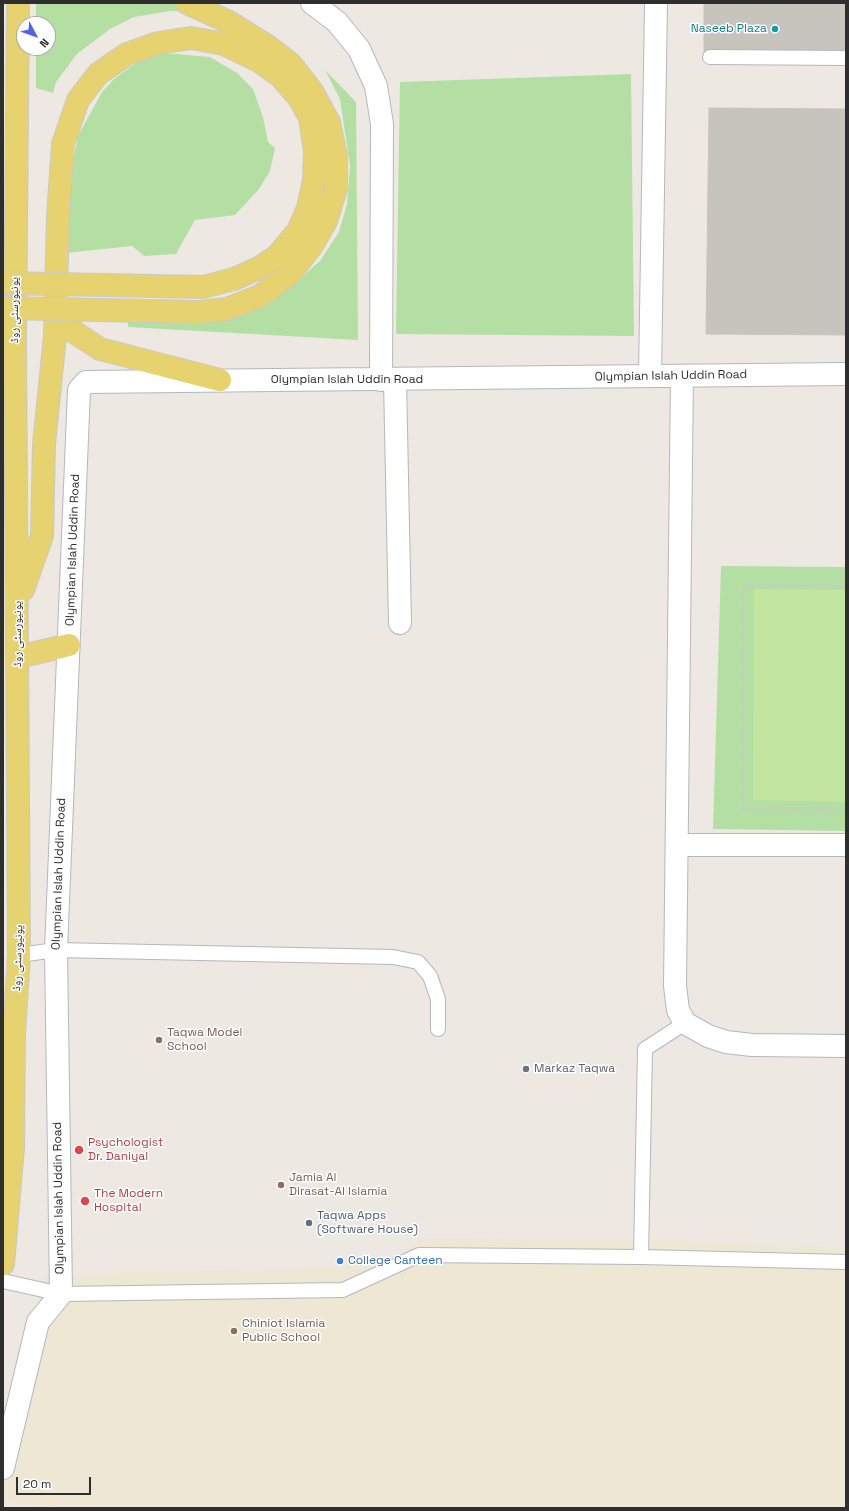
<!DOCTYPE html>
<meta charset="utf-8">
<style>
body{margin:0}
#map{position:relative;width:849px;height:1511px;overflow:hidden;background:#ede9e2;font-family:"Space Grotesk",sans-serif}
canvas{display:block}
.frame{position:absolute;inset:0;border:4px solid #2e2e2e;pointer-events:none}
.north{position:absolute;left:16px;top:16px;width:40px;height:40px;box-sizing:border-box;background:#fff;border:1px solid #ababab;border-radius:50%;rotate:131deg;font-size:11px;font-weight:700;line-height:16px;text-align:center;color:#2e2e2e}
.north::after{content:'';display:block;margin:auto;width:14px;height:18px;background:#5162eb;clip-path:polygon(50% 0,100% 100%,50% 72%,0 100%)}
.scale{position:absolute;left:16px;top:1477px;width:75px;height:18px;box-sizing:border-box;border:2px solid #2e2e2e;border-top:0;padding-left:5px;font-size:12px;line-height:14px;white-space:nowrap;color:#2e2e2e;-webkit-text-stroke:3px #fff;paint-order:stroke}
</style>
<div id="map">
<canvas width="849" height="1511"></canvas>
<div class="frame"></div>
<div class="north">N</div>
<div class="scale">20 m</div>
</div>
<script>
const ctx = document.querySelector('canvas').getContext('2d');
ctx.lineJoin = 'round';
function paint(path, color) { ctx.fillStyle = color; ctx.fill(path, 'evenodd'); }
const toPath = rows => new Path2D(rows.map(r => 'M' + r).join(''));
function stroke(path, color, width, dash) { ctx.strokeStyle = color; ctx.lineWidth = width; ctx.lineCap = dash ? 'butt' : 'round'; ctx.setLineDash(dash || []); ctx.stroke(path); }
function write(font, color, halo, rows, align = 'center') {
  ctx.font = font + ' "Space Grotesk","Noto Naskh Arabic",sans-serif'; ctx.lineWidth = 3; ctx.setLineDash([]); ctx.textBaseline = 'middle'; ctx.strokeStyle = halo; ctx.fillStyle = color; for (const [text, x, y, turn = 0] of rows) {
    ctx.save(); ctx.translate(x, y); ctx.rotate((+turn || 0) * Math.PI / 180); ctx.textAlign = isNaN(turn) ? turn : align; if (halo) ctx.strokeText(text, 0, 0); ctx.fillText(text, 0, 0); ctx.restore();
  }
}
paint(toPath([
 [419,1239,638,1240,846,1248,846,1508,64,1508,3,1500,3,1491,26,1385,42,1276,388,1266]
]), '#ede7d3');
paint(toPath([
 [36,3,190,3,209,13,170,11,134,17,110,29,77,54,56,82,53,93,36,88,36,48,48,48,48,24,36,24],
 [164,53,210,57,237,73,253,89,263,117,268,142,275,148,270,171,259,189,235,215,195,220,176,254,144,256,132,246,65,253,73,161,78,136,102,92,114,79,140,60],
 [325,70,356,102,358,340,128,327,128,321,247,313,281,295,320,261,339,232,347,204,350,166,340,99],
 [631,74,634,336,396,334,400,82],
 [721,566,846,567,846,831,713,829]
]), '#b3dfa3');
paint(toPath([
 [754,589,846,590,846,802,753,800]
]), '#c2e5a0');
const building = toPath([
 [704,3,846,3,846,55,704,54,704,3],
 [709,108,846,109,846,335,706,334,709,108]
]);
paint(building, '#c7c3bd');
stroke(building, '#c9c5bb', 1);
const service = toPath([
 [710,57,846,58],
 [19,955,56,950,393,957,418,962,430,976,438,999,438,1029],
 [641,1257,645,1049,685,1023],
 [3,1281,61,1294,343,1290,419,1255,641,1257,846,1262]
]);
const minor = toPath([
 [312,3,337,22,359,49,376,86,382,124,381,380],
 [650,376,656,3],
 [682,376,675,986,678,1010,685,1023,708,1036,726,1042,752,1045,846,1046],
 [395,380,400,623],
 [678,845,846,845],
 [3,1468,38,1322,61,1294,56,950,79,390,86,382,846,374]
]);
const primary = toPath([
 [187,3,229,22,269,47,291,64,312,91,329,122,336,156,336,189,326,221,311,247,290,274,260,296,227,309,199,312],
 [56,306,74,332,100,349,220,380],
 [23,590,42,536,44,444,55,336,58,217,63,144,78,100,98,74,127,54,158,43,191,38,224,44,259,61,280,76,299,98,310,118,315,151,314,180,308,208,298,231,277,256,259,268,234,279,203,287],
 [18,657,69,645],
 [3,1264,13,1148,14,1034,19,955,15,338,18,3]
]);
stroke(service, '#b5b6c0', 16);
stroke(minor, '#b5b6c0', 24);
stroke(primary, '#c9c9c9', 24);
stroke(toPath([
 [846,586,743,585,743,809,846,810]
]), '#c9c9c9', 2.5, [3, 2]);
stroke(service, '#fff', 14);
stroke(minor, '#fff', 22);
stroke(primary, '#e6d36f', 22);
const primaryBridge = toPath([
 [3,283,203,287],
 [3,308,199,312]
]);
stroke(primaryBridge, '#c9c9c9', 24, []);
stroke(primaryBridge, '#e6d36f', 22);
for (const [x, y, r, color] of [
 [775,29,4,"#0f9aa8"],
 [159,1040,4,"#8d6e63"],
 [526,1069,4,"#6b7280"],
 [79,1150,5,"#e0444e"],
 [281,1185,4,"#8d6e63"],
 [85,1201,5,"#e0444e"],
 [309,1223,4,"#5c6f8a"],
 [340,1261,4,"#3f7fe0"],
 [234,1331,4,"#8d6e63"]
]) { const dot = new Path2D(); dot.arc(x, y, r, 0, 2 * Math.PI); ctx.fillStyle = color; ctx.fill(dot); stroke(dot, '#fff', 1.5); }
write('12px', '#0d838f', '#fff', [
 ["Naseeb Plaza",767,29]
], 'right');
write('12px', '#2e2e2e', '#fff', [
 ["یونیورسٹی روڈ",15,310,-90],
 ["Olympian Islah Uddin Road",671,376,-1],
 ["Olympian Islah Uddin Road",347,380],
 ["Olympian Islah Uddin Road",73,550,-88],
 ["یونیورسٹی روڈ",18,634,-90],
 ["Olympian Islah Uddin Road",59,874,-88],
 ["یونیورسٹی روڈ",18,958,-88],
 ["Olympian Islah Uddin Road",59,1198,-91]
]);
write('12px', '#785e54', '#fff', [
 ["Taqwa Model",167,1033],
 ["School",167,1047],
 ["Jamia Al",289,1178],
 ["Dirasat-Al Islamia",289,1192],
 ["Chiniot Islamia",242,1324],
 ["Public School",242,1338]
], 'left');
write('12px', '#5b616d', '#fff', [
 ["Markaz Taqwa",534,1069]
], 'left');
write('12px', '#be3a42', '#fff', [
 ["Psychologist",88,1143],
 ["Dr. Daniyal",88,1157],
 ["The Modern",94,1194],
 ["Hospital",94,1208]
], 'left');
write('12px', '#4e5e75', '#fff', [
 ["Taqwa Apps",317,1216],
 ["(Software House)",317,1230]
], 'left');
write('12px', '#366cbe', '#fff', [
 ["College Canteen",348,1261]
], 'left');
</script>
